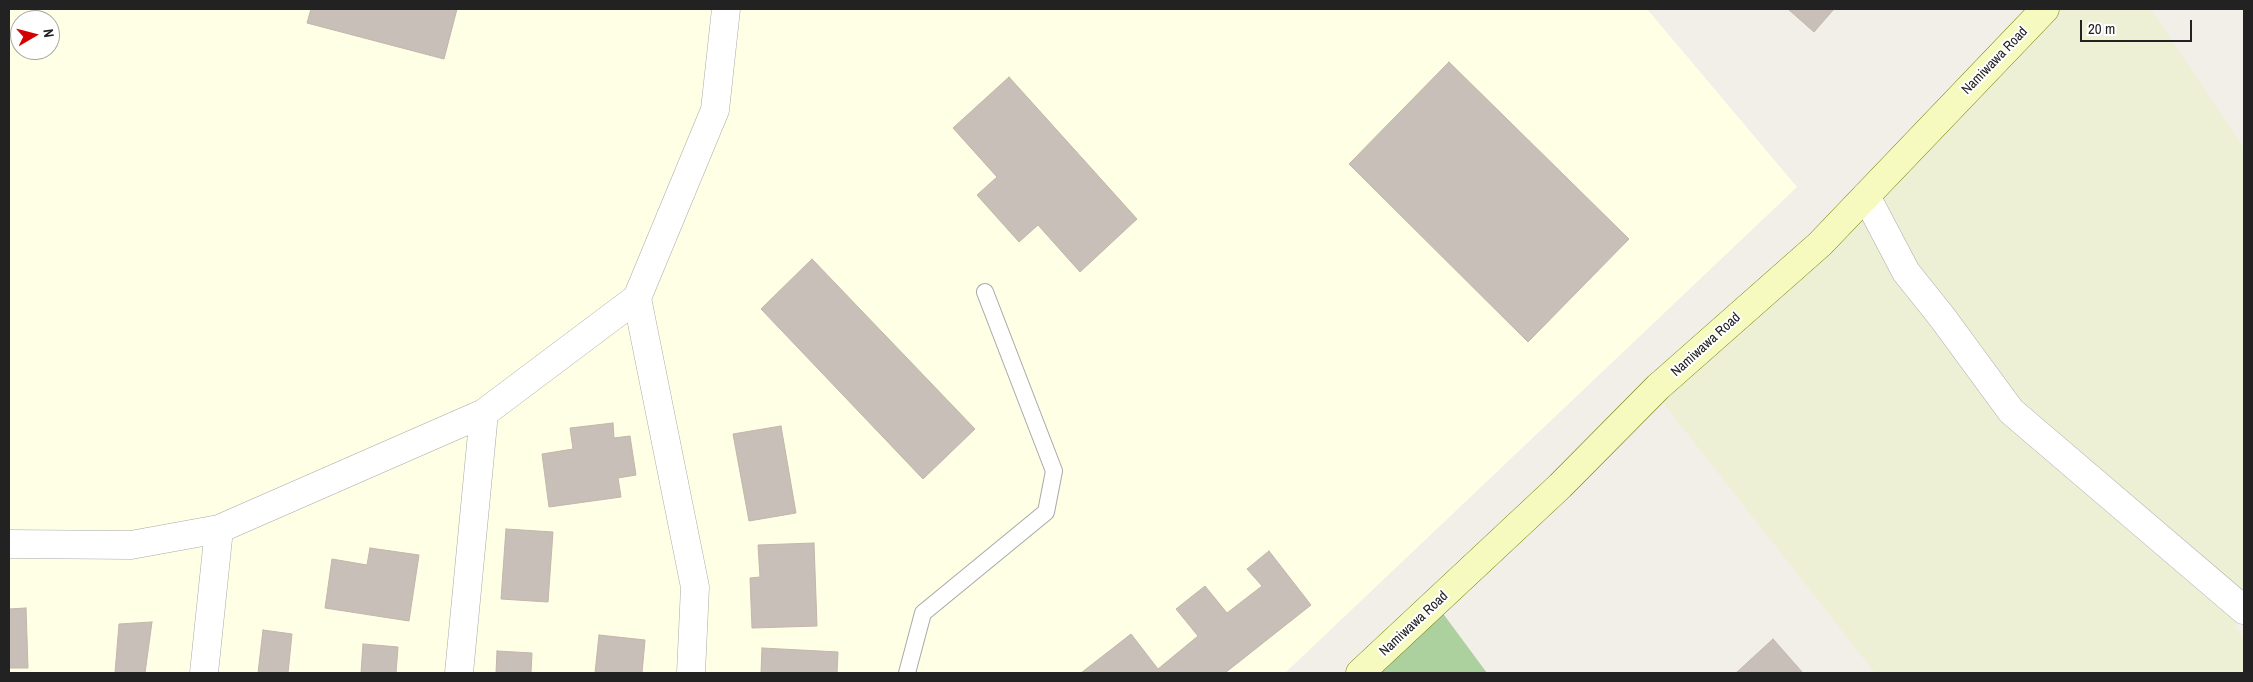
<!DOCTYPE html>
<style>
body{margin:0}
#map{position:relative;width:2253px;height:682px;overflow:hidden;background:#f2efe9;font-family:"Archivo Narrow",sans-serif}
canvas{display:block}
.frame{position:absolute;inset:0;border:10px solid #222;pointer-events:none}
.north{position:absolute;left:10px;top:10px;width:50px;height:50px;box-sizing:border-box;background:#fff;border:1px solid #a7a7a7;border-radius:50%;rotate:82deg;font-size:14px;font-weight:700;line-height:20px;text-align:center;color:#222}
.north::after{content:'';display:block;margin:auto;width:18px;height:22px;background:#d40000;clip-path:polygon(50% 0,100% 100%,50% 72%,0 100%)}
.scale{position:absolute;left:2080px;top:20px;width:112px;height:22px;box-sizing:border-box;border:2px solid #222;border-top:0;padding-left:6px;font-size:15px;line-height:18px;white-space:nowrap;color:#222;-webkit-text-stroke:4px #fff;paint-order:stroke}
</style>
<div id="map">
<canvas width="2253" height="682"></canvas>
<div class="frame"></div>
<div class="north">N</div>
<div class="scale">20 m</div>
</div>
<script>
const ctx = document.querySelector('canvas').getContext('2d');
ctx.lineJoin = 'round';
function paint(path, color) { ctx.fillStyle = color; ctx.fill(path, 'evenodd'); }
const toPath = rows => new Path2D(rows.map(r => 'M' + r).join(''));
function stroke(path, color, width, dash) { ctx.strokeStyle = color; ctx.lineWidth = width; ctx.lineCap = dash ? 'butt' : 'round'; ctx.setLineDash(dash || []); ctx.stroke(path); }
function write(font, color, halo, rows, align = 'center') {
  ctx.font = font + ' "Archivo Narrow",sans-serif'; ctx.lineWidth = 4; ctx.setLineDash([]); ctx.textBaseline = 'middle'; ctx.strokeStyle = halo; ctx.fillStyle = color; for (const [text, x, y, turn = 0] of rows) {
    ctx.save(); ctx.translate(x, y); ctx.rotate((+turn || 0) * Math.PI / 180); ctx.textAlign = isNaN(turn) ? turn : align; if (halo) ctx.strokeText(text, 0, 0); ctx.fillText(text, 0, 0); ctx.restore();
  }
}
paint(toPath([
 [9,9,1647,9,1797,187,1285,673,9,673],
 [20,20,50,20,50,50,20,50]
]), '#ffffe5');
paint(toPath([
 [2046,9,2151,9,2244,148,2244,618,2235,627,2244,636,2244,673,1875,673,1660,399]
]), '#eef0d5');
paint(toPath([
 [1436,604,1487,673,1360,673]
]), '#add19e');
const building = toPath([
 [311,9,457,9,444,59,307,23,311,9],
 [1788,9,1834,9,1814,32,1788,9],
 [1449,62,1629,239,1528,342,1349,164,1449,62],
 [1009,77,1137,219,1080,272,1038,225,1019,242,977,195,997,177,953,128,1009,77],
 [812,259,975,429,923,479,761,309,812,259],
 [613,423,614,438,630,436,636,475,618,478,621,497,549,507,542,454,573,449,570,428,613,423],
 [781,426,796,513,749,521,733,434,781,426],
 [506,529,553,532,548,602,501,599,506,529],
 [814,543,817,626,752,628,750,578,760,577,758,545,814,543],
 [370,548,419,555,409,621,325,608,332,559,367,565,370,548],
 [1269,551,1311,605,1225,673,1081,673,1131,634,1158,669,1198,636,1176,609,1205,586,1227,613,1262,586,1247,569,1269,551],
 [26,608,28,668,9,668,9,609,26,608],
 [152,622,145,673,115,673,119,624,152,622],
 [263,630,292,634,288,673,258,673,263,630],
 [599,635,645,640,642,673,595,673,599,635],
 [1773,639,1803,673,1736,673,1773,639],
 [363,644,398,647,396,673,361,673,363,644],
 [762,648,838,652,837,673,761,673,762,648],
 [497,651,532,653,531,673,496,673,497,651]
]);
paint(building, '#c7bfb8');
stroke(building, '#c4b6ab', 1);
const lane = toPath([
 [907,673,923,613,1046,512,1054,471,985,292]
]);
const street = toPath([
 [1866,196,1906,272,1942,317,2011,411,2244,610],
 [637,298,695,587,691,673],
 [9,544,131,545,219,529,484,413,637,298,715,110,726,9],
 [204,673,219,529],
 [459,673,484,413]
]);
const secondary = toPath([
 [1360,673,1560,486,1658,387,1820,244,2045,9]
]);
stroke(lane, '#a9a9a9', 18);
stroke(street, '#a9a9a9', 29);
stroke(secondary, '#707d05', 29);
stroke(lane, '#fff', 16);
stroke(street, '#fff', 28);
stroke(secondary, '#f7fabf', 28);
write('14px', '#222', '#fff', [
 ["Namiwawa Road",1995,61,-46],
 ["Namiwawa Road",1706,345,-42],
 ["Namiwawa Road",1414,624,-43]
]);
</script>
